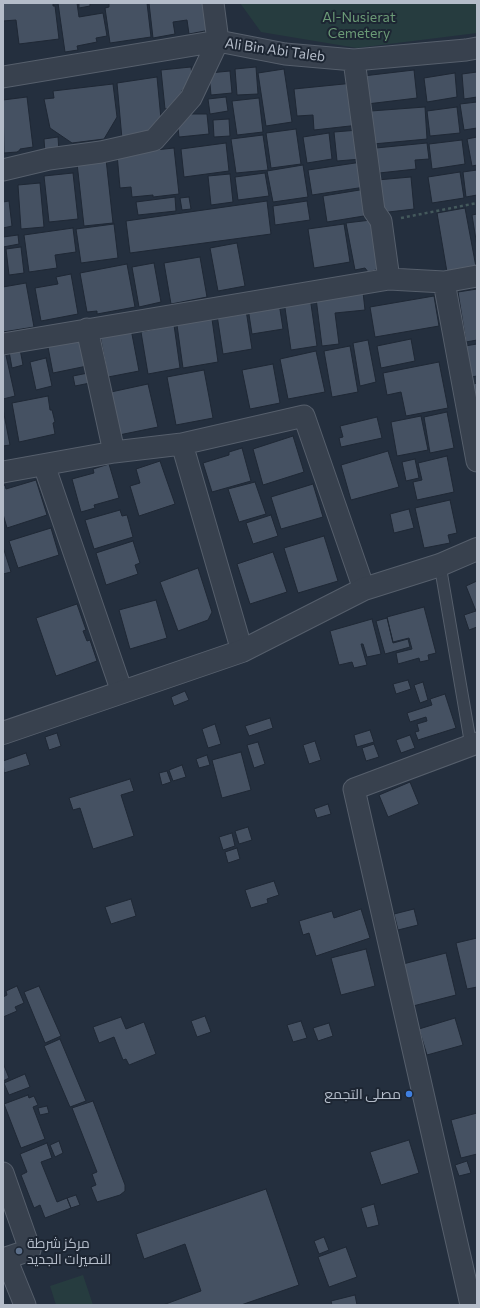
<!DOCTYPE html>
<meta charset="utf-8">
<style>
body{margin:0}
#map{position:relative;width:480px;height:1308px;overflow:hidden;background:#242f3e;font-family:Commissioner,sans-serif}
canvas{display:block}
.frame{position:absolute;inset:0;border:4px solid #b4bcc9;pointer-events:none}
</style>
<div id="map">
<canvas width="480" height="1308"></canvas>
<div class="frame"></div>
</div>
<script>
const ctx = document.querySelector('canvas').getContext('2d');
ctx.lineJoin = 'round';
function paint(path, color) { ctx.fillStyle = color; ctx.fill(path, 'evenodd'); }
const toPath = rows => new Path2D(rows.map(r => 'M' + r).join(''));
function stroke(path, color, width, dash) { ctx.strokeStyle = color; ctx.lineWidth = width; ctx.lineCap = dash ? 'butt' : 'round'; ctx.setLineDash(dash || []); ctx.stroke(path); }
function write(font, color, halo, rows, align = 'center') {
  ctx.font = font + ' Commissioner,Cairo,sans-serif'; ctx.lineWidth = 4; ctx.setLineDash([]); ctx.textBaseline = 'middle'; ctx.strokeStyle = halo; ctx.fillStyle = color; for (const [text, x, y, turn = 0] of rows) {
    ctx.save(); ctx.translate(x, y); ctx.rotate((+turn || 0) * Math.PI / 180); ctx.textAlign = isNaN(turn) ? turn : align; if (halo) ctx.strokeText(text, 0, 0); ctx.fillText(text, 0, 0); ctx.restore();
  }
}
paint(toPath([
 [240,3,477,3,477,33,357,48,261,32],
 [83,1275,93,1305,56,1305,50,1286]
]), '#263c3f');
const building = toPath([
 [3,3,53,3,53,6,55,6,59,39,19,44,16,20,3,21,3,3],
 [58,3,77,3,79,17,103,13,107,36,96,38,97,42,77,46,78,50,65,52,58,3],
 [79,3,90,3,90,6,79,8,79,3],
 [109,3,147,3,151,37,110,43,105,8,109,7,109,3],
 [149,3,205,3,210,30,189,34,187,20,173,22,175,34,153,38,149,3],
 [191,67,193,82,189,90,182,90,183,100,179,107,165,109,161,70,191,67],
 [256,67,258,94,237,95,235,69,256,67],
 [284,69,292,122,266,126,258,73,284,69],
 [414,70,417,98,367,104,363,76,414,70],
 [230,71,232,93,211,95,209,73,230,71],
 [477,72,477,97,464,99,462,74,477,72],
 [455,73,457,97,427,102,424,78,455,73],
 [157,77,161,119,142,136,122,139,117,83,157,77],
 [354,83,359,125,314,130,313,115,297,116,294,89,354,83],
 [113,84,117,117,104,139,72,143,50,128,44,99,54,98,53,91,113,84],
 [27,97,33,147,20,149,20,150,17,152,4,153,3,100,27,97],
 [226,97,228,111,210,114,208,99,226,97],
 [259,98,263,132,237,135,232,101,259,98],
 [477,102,477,128,464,130,460,104,477,102],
 [425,107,427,139,373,144,371,111,425,107],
 [457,107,460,133,430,136,427,111,457,107],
 [190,114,207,114,209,134,179,137,177,118,190,114],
 [229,119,230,136,214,137,213,120,229,119],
 [296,129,301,164,271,168,266,133,296,129],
 [359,130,361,159,337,161,334,132,359,130],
 [329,133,332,159,307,163,303,137,329,133],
 [263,135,268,170,236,173,231,139,263,135],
 [58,137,59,151,45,153,44,139,58,137],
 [477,137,477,165,472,166,467,139,477,137],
 [462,140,465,164,432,169,429,144,462,140],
 [226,143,229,171,184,177,181,149,226,143],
 [427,143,429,159,415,160,416,169,379,173,376,148,427,143],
 [174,148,179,194,153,197,153,195,132,197,131,187,120,188,117,154,174,148],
 [106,159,113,223,84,226,77,163,106,159],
 [362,162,365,187,312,195,308,170,362,162],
 [303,165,308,197,273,202,267,171,303,165],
 [477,170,477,195,466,197,463,172,477,170],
 [460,172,464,198,432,203,428,177,460,172],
 [73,173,78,219,49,222,44,176,73,173],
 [265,173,269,196,238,200,235,177,265,173],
 [230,174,233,202,211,205,208,176,230,174],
 [411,177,414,209,380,213,377,180,411,177],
 [40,183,44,227,21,229,18,185,40,183],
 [366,189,370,215,327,222,323,196,366,189],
 [175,197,176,211,138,215,136,202,175,197],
 [189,197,191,209,182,210,180,198,189,197],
 [9,201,12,226,3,228,3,202,9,201],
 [267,201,271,234,130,253,126,221,267,201],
 [307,201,310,220,275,225,273,206,307,201],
 [465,208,476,267,447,272,437,213,465,208],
 [477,214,477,246,472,215,477,214],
 [371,220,379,264,376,270,368,272,365,268,355,270,346,223,371,220],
 [114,224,118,258,81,263,76,229,114,224],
 [344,224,350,262,314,268,308,229,344,224],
 [73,228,76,252,55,255,57,268,29,272,24,235,73,228],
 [18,235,19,244,3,247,3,237,18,235],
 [237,243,245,286,218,291,210,248,237,243],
 [21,247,24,273,9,275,6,249,21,247],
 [200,257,207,297,171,304,164,263,200,257],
 [154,263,161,302,139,307,132,267,154,263],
 [127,264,135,307,97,314,97,311,87,312,80,273,127,264],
 [71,274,78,314,41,321,35,288,58,284,56,277,71,274],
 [26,283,34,327,3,332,3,287,26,283],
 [477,289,477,340,466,342,458,292,477,289],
 [363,292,365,310,335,313,339,344,322,346,316,298,363,292],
 [434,296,439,326,375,337,370,307,434,296],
 [310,297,317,346,291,350,284,301,310,297],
 [279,303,283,329,252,334,248,308,279,303],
 [246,310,252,349,223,354,217,315,246,310],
 [212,319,218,362,183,368,177,325,212,319],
 [174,325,180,368,148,374,141,332,174,325],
 [131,329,139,371,108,377,100,335,131,329],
 [80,334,87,366,53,373,47,342,80,334],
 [411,339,415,361,381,368,377,346,411,339],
 [368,340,376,382,360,386,353,343,368,340],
 [477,344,477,376,471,377,465,346,477,344],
 [350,346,358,392,332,397,324,351,350,346],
 [20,349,23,365,12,368,9,351,20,349],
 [5,351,15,396,3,399,3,352,5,351],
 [316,351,325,392,288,399,280,359,316,351],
 [46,358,52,386,36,390,30,362,46,358],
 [439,362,448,408,406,416,401,392,387,395,383,373,439,362],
 [273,364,280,403,250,409,242,370,273,364],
 [204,370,213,418,176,425,167,377,204,370],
 [88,373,90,383,75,386,73,376,88,373],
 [477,383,477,413,470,385,477,383],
 [148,384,158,427,119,435,111,392,148,384],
 [48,396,50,410,52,410,55,422,53,423,55,434,19,442,12,403,48,396],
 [3,409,10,445,3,446,3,409],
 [447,412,454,448,430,453,424,417,447,412],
 [421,416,428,450,397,456,391,422,421,416],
 [377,417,382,438,341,447,339,438,343,437,340,426,377,417],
 [293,436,304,472,263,485,253,449,293,436],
 [242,448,251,481,212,492,203,463,229,455,229,452,242,448],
 [388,451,399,487,351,500,341,465,388,451],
 [447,456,454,492,417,500,413,482,422,480,418,463,447,456],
 [415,459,419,478,406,481,402,462,415,459],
 [160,461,175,504,139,516,130,486,140,483,136,469,160,461],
 [109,464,119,498,94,505,95,508,81,512,72,479,94,473,93,469,109,464],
 [36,480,47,515,7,528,3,514,3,486,5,485,6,489,36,480],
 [255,482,266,514,239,522,228,489,255,482],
 [313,484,323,517,281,529,271,497,313,484],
 [450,500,457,533,448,535,450,543,424,548,415,508,450,500],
 [409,509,414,528,394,533,390,514,409,509],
 [120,510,122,516,127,515,133,537,94,549,85,520,120,510],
 [271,515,278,536,253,544,246,523,271,515],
 [51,528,59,555,18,568,9,541,51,528],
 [324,536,338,581,298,593,284,548,324,536],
 [133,541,140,563,135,565,138,574,106,585,96,553,133,541],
 [3,547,11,572,3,574,3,547],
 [273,552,287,592,250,604,237,564,273,552],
 [198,568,212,612,208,620,178,631,160,582,198,568],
 [477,581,477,627,469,630,464,615,476,611,466,586,477,581],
 [156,600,167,638,130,649,119,610,156,600],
 [77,604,86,630,83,631,87,641,90,640,97,661,56,676,36,618,77,604],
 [424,607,436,653,428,655,429,660,420,662,419,658,398,664,396,653,412,649,409,638,393,642,387,617,424,607],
 [387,618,393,643,408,639,410,647,385,654,376,621,387,618],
 [372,619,381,654,367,657,363,644,361,644,367,665,354,668,352,662,339,665,330,631,372,619],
 [408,680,411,689,396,694,393,684,408,680],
 [423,682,428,700,420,703,414,685,423,682],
 [185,691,189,700,174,706,171,697,185,691],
 [445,694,456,728,418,740,415,732,419,731,417,724,427,721,426,717,410,722,407,713,432,705,430,699,445,694],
 [270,718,273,728,249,736,245,726,270,718],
 [215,724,221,744,208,748,202,729,215,724],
 [370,730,374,742,357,747,354,735,370,730],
 [57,733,61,746,49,750,45,737,57,733],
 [410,735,415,748,401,753,396,740,410,735],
 [315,741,321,760,309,764,303,745,315,741],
 [258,742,265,764,254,768,247,745,258,742],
 [374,744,379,757,366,761,362,748,374,744],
 [241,752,251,790,222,798,212,760,241,752],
 [26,753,30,765,4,773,3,761,26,753],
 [207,755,210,765,199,768,196,759,207,755],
 [182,765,186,777,173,781,169,770,182,765],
 [167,771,171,782,162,785,159,773,167,771],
 [130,779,134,791,121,795,134,836,93,849,80,808,73,810,69,798,130,779],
 [410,782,419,804,388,817,379,795,410,782],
 [328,804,331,814,317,818,314,809,328,804],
 [248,827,252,840,239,844,235,831,248,827],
 [232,833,235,846,223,850,219,837,232,833],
 [237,848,240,859,228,863,225,852,237,848],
 [274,881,279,895,267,899,268,903,251,908,245,890,274,881],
 [131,899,136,916,111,924,105,907,131,899],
 [361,909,370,938,316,956,309,933,303,935,299,921,332,911,334,918,361,909],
 [414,909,418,925,398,930,394,914,414,909],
 [477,938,477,987,467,989,456,943,477,938],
 [366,949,375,986,341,995,331,958,366,949],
 [446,953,456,995,413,1006,403,964,446,953],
 [17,986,24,1003,15,1007,17,1011,3,1017,3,997,7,995,6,991,17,986],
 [39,986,61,1036,45,1043,24,992,39,986],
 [205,1016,211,1032,197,1037,191,1021,205,1016],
 [121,1017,126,1029,144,1022,156,1054,129,1065,126,1059,123,1060,114,1037,99,1043,93,1027,121,1017],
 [455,1018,463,1045,427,1055,419,1029,455,1018],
 [301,1021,307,1038,293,1042,287,1025,301,1021],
 [329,1023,333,1036,318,1041,313,1028,329,1023],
 [60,1039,86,1101,70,1107,44,1046,60,1039],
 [3,1063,9,1078,3,1081,3,1063],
 [25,1074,30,1087,9,1095,4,1083,25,1074],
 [28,1095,29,1098,34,1096,38,1105,33,1107,45,1139,21,1148,4,1104,28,1095],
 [93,1101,125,1185,125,1191,120,1195,97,1202,91,1187,96,1185,92,1174,97,1172,72,1108,93,1101],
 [47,1106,49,1113,40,1115,38,1108,47,1106],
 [477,1113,477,1154,461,1158,451,1120,477,1113],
 [409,1140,419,1173,381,1185,370,1152,409,1140],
 [59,1141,63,1153,55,1157,50,1145,59,1141],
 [47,1143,52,1158,41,1162,57,1202,67,1198,71,1208,45,1218,40,1205,34,1208,21,1175,27,1172,20,1154,47,1143],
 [467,1161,471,1173,459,1176,455,1165,467,1161],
 [266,1189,299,1285,241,1305,163,1305,201,1291,185,1244,144,1259,136,1234,266,1189],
 [76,1195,80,1205,71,1208,67,1198,76,1195],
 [374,1204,379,1225,367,1228,361,1208,374,1204],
 [324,1237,329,1250,319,1254,314,1241,324,1237],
 [346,1247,357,1277,329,1287,318,1257,346,1247],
 [355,1295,357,1305,332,1305,331,1301,355,1295]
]);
paint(building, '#455162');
stroke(building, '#1f2835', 1);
const service = toPath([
 [440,565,471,746]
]);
const minor = toPath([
 [354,60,374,211,381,221,389,279],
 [3,77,218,41,285,54,354,60,466,50,477,48],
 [3,170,49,159,101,152,154,140,191,98,218,41,213,3],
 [444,282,477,461],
 [87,329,114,452],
 [3,344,389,279,444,282,477,276],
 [182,444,242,651],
 [44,465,122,692],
 [3,472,114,452,182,444,304,416,364,589],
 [3,1173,30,1250,6,1258,25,1305],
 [471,1305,354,789,477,743]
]);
const tertiary = toPath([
 [3,733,242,651,364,589,440,565,477,549]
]);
stroke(service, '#565f6c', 13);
stroke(minor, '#565f6c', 23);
stroke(tertiary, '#565f6c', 24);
stroke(toPath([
 [401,218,477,203]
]), '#44595c', 2.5, [3, 3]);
stroke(service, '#38414e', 11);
stroke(minor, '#38414e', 21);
stroke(tertiary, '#38414e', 22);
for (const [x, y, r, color] of [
 [409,1094,4,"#3f7fe0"],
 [19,1251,4,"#5c6f8a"]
]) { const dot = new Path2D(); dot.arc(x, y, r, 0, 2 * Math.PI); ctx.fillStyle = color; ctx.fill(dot); stroke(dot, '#1d2633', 1.5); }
write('14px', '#6b9a76', '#1d2633', [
 ["Al-Nusierat",359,17],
 ["Cemetery",359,33]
]);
write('14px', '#b4bcc9', '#1d2633', [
 ["Ali Bin Abi Taleb",275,50,8]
]);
write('14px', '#b4bcc9', '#1d2633', [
 ["مصلى التجمع",401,1094],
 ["مركز شرطة",27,1243,"left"],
 ["النصيرات الجديد",27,1259,"left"]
], 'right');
</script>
